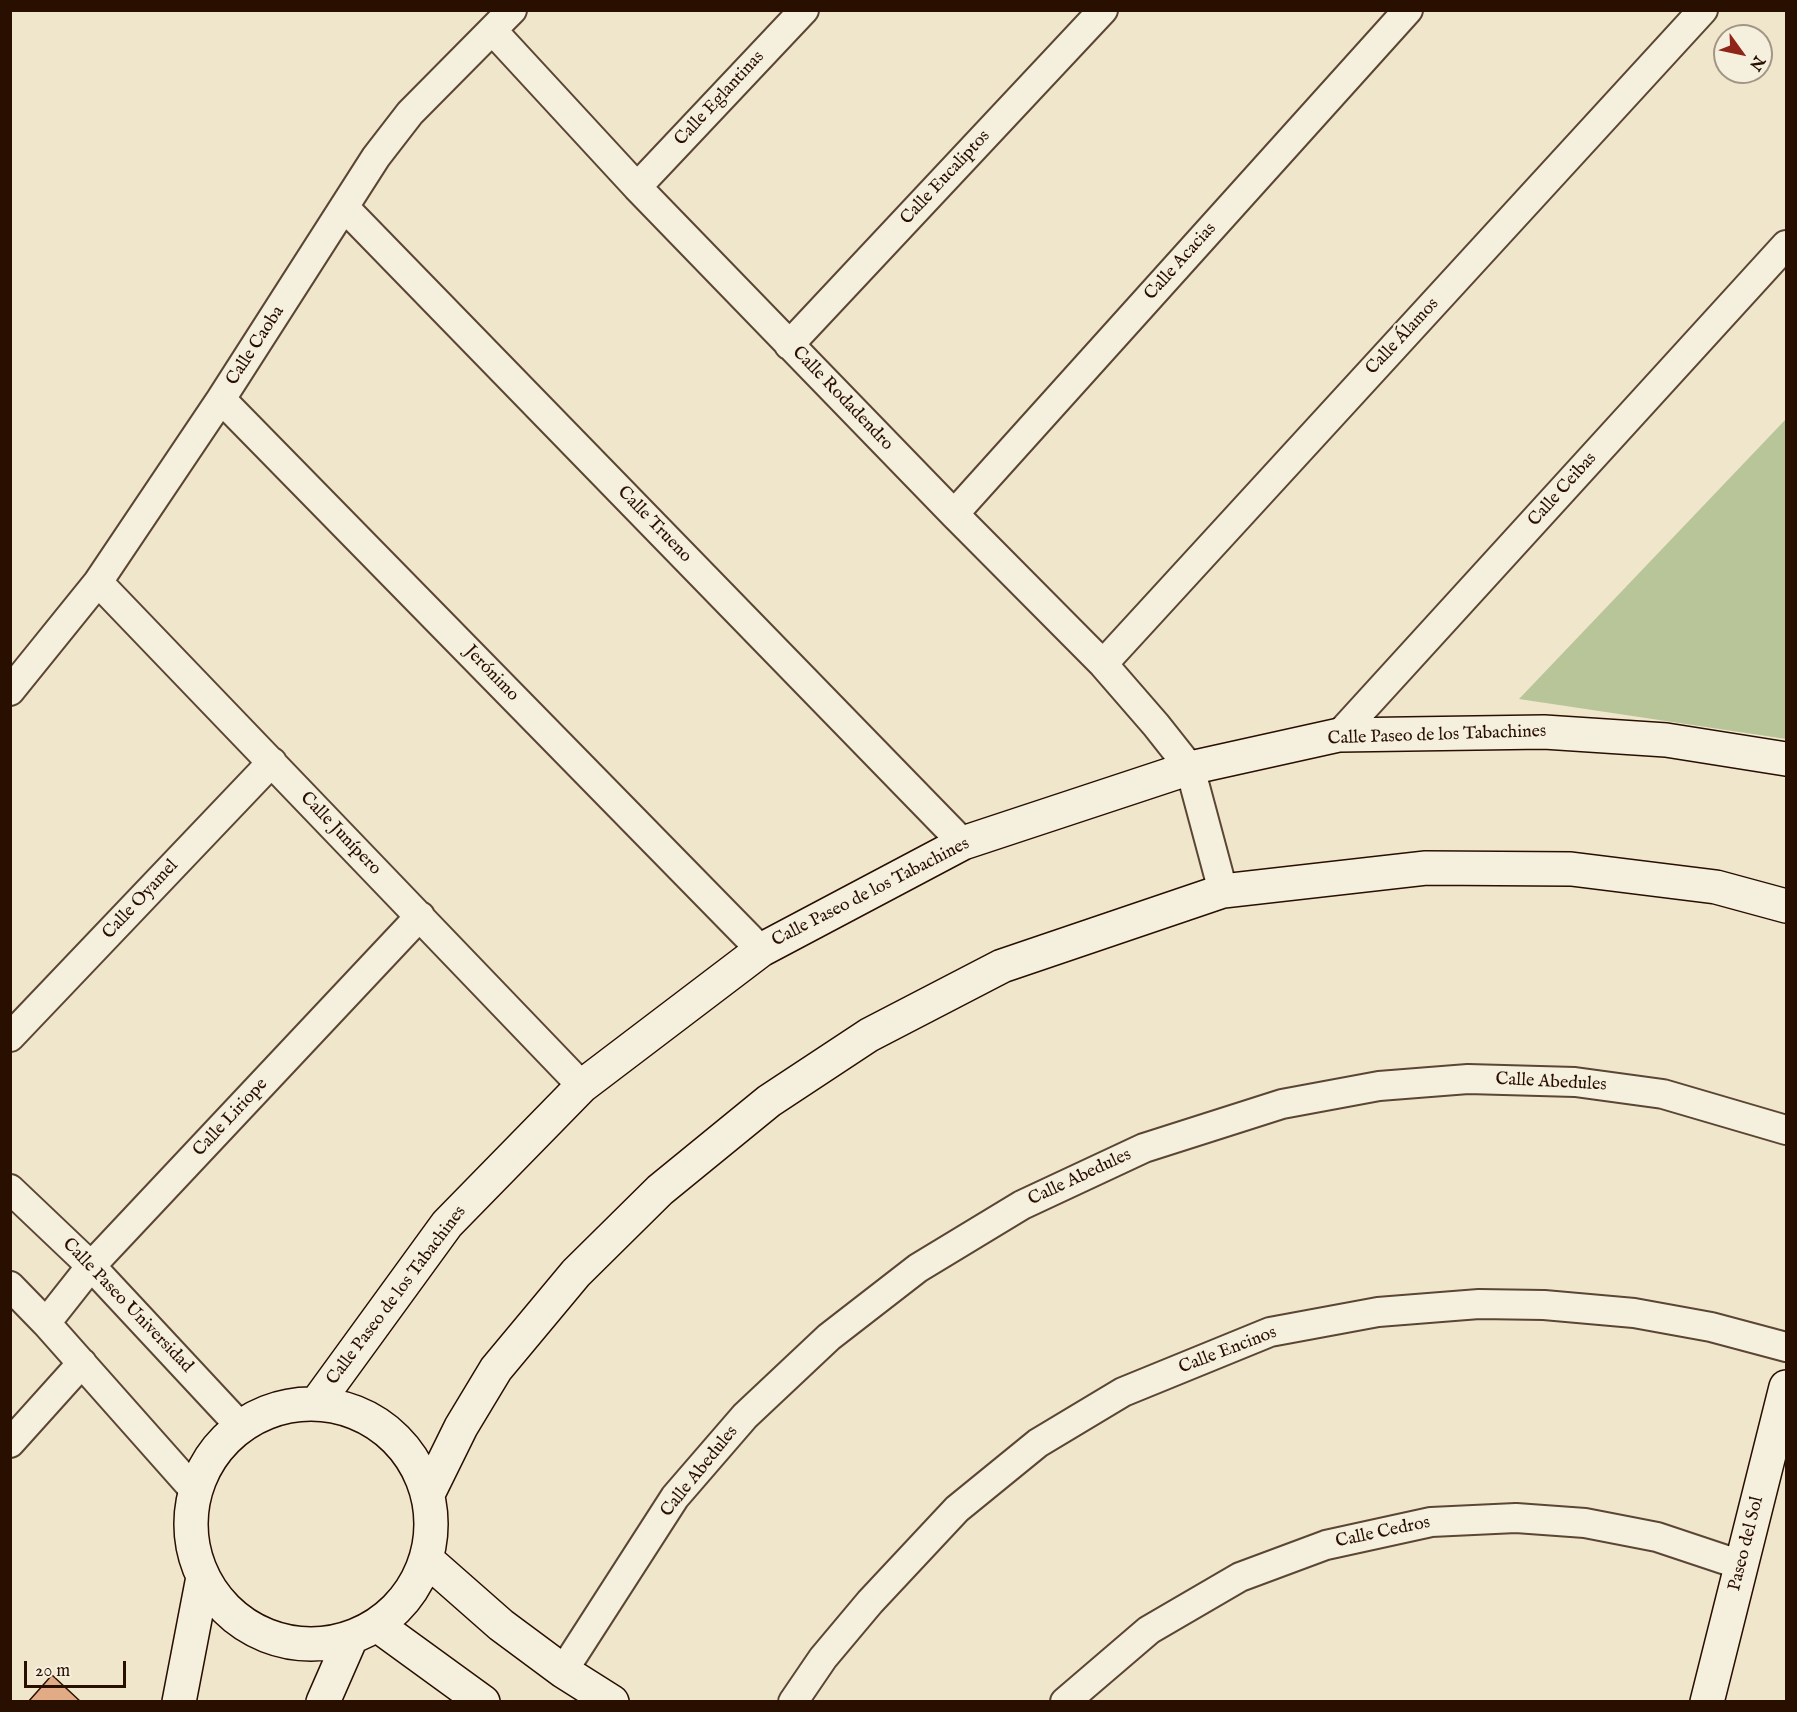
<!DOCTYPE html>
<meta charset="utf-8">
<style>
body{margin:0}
#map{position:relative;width:1797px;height:1712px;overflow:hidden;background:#f0e6cc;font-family:"IM FELL English",serif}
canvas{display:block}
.frame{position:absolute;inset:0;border:12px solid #290f00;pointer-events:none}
.north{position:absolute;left:1713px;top:24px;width:60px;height:60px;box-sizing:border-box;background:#f5efde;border:2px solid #a39585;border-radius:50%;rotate:123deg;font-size:16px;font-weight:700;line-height:24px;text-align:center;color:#290f00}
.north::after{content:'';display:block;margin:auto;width:21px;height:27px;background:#8f2418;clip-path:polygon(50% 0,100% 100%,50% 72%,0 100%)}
.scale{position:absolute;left:24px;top:1661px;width:102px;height:27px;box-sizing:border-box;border:3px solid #290f00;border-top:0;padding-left:8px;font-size:18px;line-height:21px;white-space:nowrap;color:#290f00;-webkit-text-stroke:4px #f5efde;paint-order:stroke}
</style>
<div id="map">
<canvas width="1797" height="1712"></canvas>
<div class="frame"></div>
<div class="north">N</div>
<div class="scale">20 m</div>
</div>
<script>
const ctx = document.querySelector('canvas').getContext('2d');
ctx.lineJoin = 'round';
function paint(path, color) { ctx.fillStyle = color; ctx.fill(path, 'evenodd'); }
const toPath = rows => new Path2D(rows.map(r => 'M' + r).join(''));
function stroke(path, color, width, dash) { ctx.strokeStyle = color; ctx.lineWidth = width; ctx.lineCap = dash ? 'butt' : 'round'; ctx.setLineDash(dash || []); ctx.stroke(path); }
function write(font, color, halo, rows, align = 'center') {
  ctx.font = font + ' "IM FELL English",serif'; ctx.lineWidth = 5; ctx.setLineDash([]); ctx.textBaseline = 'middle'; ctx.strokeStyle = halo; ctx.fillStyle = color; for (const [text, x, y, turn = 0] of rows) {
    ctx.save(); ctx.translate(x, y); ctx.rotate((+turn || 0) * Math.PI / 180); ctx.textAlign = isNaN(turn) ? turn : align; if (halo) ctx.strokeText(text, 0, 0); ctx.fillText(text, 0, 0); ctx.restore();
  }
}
paint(toPath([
 [1786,419,1786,739,1519,699]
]), '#b8c599');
const building = toPath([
 [52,1675,81,1702,28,1702,52,1675]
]);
paint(building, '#e1ab85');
stroke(building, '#290f00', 1.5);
const street = toPath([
 [493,31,637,187,954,514,1103,664,1156,725,1190,768,1223,891],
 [637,187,804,10],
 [345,208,963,843],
 [789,345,1103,10],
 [221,399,761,950],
 [954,514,1408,10],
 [98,582,582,1086],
 [1103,664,1703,10],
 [10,691,98,582,221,399,376,157,410,113,512,10],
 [1339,735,1786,245],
 [10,1037,272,762],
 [10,1189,91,1266,241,1427],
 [10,1286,46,1323,196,1492],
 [46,1323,91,1266,420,916],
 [10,1443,82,1363],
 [563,1671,675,1497,745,1416,829,1337,918,1268,1022,1205,1144,1148,1282,1104,1379,1086,1468,1079,1575,1082,1663,1094,1786,1130],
 [793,1702,823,1658,870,1602,957,1509,1038,1443,1123,1392,1270,1332,1378,1312,1479,1304,1544,1305,1634,1313,1711,1327,1786,1347],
 [1065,1702,1149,1630,1240,1577,1326,1545,1431,1522,1516,1518,1585,1523,1657,1537,1741,1565]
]);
const secondary = toPath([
 [316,1404,447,1224,582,1086,761,950,963,843,1190,768,1339,735,1544,732,1666,740,1786,759],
 '191 1524a120 120 0 1 1 240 0a120 120 0 1 1-240 0Z',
 [428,1494,461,1427,496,1369,576,1273,660,1190,769,1101,869,1035,1002,966,1223,891,1426,868,1571,869,1716,887,1786,906],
 [426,1559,501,1625,563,1671,612,1702],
 [377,1625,483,1702],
 [179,1702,203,1577],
 [323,1702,351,1638],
 [1707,1702,1786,1387]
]);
stroke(street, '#5b4533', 32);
stroke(secondary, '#290f00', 36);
stroke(street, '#f5efde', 28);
stroke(secondary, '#f5efde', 33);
write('18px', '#290f00', '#f5efde', [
 ["Calle Eglantinas",720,99,-47],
 ["Calle Eucaliptos",946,178,-47],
 ["Calle Acacias",1181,262,-48],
 ["Calle Álamos",1403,337,-47],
 ["Calle Caoba",256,346,-57],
 ["Calle Rodadendro",842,399,46],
 ["Calle Ceibas",1563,490,-48],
 ["Calle Trueno",654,525,46],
 ["Jerónimo",491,674,46],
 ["Calle Paseo de los Tabachines",1437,736,-2],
 ["Calle Junípero",340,834,46],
 ["Calle Paseo de los Tabachines",871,893,-27],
 ["Calle Oyamel",141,900,-47],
 ["Calle Abedules",1551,1083,3],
 ["Calle Liriope",231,1118,-47],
 ["Calle Abedules",1080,1178,-25],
 ["Calle Paseo de los Tabachines",397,1296,-53],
 ["Calle Paseo Universidad",127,1306,46],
 ["Calle Encinos",1228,1351,-21],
 ["Calle Abedules",700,1472,-51],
 ["Calle Cedros",1383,1533,-12],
 ["Paseo del Sol",1747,1544,-76]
]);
</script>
